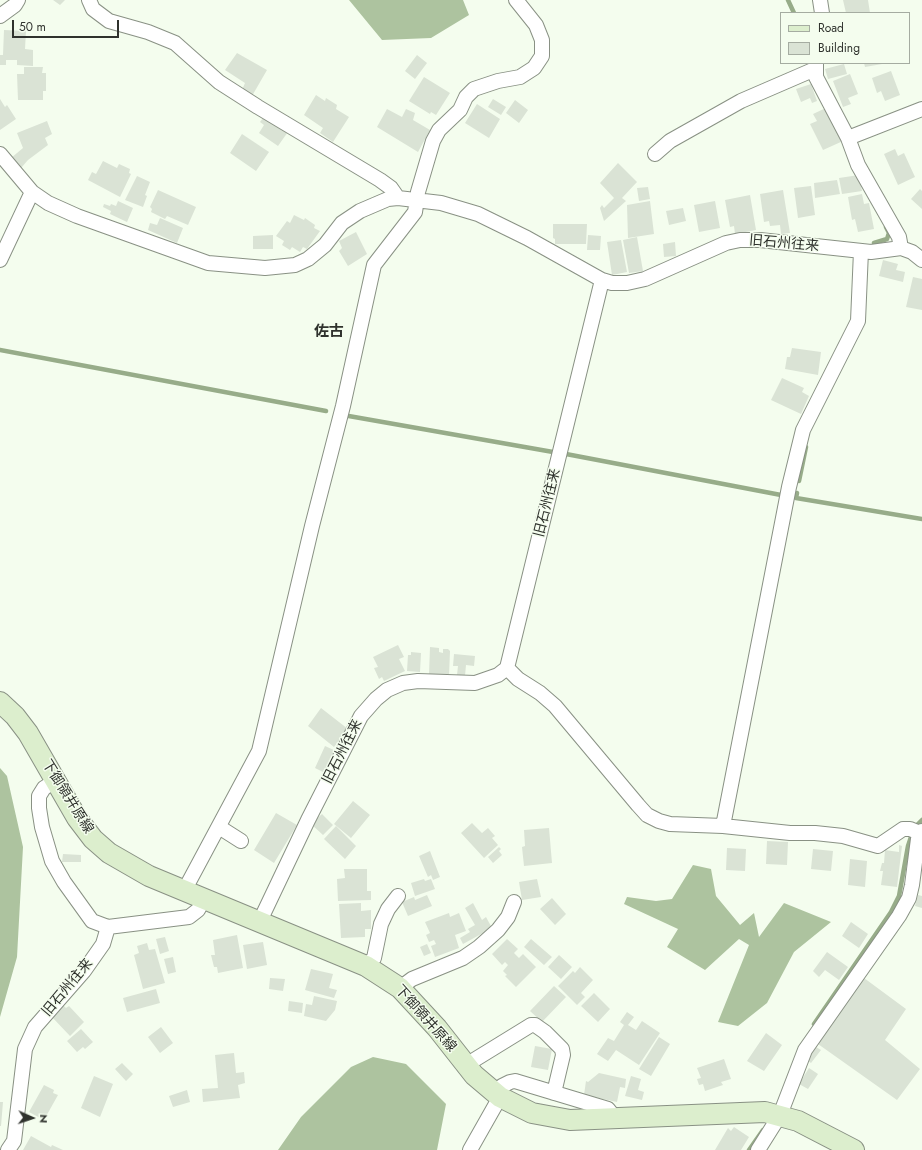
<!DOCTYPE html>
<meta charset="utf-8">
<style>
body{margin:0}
#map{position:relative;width:922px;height:1150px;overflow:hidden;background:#f4fdee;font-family:Jost,sans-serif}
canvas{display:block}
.legend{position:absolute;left:780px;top:12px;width:130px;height:52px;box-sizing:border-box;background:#f4fdee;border:1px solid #a5aca1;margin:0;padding:5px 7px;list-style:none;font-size:12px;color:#2f322d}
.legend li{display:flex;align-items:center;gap:8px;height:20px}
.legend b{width:20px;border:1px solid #a5aca1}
.north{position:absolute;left:12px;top:1098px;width:40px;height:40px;-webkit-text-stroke:3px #f4fdee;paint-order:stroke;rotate:93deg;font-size:11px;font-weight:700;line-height:16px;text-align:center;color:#2f322d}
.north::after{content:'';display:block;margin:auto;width:14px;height:18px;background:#2f322d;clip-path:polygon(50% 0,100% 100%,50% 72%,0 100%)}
.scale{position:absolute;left:12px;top:20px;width:107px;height:18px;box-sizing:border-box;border:2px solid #2f322d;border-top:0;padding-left:5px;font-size:12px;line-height:14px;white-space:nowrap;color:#2f322d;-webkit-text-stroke:3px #f4fdee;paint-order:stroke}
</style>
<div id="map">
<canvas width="922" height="1150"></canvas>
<ul class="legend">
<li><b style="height:5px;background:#dceecd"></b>Road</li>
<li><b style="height:11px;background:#dae3d5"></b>Building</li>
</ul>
<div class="north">N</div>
<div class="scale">50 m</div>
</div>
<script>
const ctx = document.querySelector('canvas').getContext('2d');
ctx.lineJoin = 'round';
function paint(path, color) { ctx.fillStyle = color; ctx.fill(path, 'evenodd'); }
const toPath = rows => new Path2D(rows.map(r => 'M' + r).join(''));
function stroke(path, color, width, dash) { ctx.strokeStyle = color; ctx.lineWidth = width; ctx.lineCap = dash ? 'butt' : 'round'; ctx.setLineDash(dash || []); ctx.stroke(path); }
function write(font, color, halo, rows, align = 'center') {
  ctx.font = font + ' Jost,"Noto Sans JP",sans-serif'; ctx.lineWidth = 3; ctx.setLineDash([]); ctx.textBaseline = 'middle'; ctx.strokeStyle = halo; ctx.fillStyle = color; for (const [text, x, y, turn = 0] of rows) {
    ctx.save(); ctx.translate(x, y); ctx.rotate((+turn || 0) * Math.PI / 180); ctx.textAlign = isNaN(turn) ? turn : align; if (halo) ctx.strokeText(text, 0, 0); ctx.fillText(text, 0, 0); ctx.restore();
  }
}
paint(toPath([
 [349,0,463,0,469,15,431,38,382,40],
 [0,768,7,776,23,847,17,957,0,1017],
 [693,865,711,869,716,896,740,925,754,913,759,937,784,903,831,922,794,952,767,1003,738,1026,718,1022,749,945,739,939,705,970,667,947,678,929,624,904,627,897,656,901,672,899],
 [373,1057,406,1064,446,1104,437,1150,278,1150,301,1117,351,1067]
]), '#adc39f');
stroke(toPath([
 [788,0,794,13],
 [874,243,887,239,889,233,886,227],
 [0,350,326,411],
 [343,415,553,452],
 [566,454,781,495],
 [799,481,806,447],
 [797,493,796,498,922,519],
 [814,1024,891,912,899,896,908,846,914,828,922,820],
 [749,1150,763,1130]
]), '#97ac89', 4.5);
paint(toPath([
 [53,0,65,0,60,5],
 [843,0,868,0,870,13,846,13],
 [4,30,26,31,25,49,33,50,33,66,17,65,17,60,6,60,6,65,0,65,0,55,3,55],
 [237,53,267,70,252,96,242,90,245,83,225,70],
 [417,55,427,63,415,79,405,71],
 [864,63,882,63,882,64,865,67],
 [844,64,847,74,828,79,825,69],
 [24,67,43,67,42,73,46,73,46,91,43,91,43,100,18,100,17,74,24,74],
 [891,71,900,95,885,101,881,91,877,93,872,78],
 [850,74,858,94,848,98,851,104,843,107,833,81],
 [424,77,450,93,436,115,431,112,430,114,409,101],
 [811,84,817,101,812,103,810,98,801,102,796,89],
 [316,95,325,101,326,98,337,105,336,109,349,117,333,142,320,133,323,128,304,115],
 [0,99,5,107,7,105,16,119,0,130],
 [493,99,506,107,501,115,488,107],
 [515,100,528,110,519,123,506,113],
 [477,104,500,119,489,138,465,123],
 [828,107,843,141,823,150,810,124,817,121,813,114],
 [387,109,402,117,406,109,415,113,413,120,430,130,418,152,377,127],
 [266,114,290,129,278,146,259,133,264,125,260,122],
 [47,121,52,134,45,138,48,145,28,160,21,168,11,158,23,148,17,133],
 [242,134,269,152,256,171,230,153],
 [895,149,898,156,904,153,915,177,898,185,884,154],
 [103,161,117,168,119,164,130,169,129,173,131,174,120,197,88,180,92,172,96,174],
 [618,163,637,182,622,198,626,201,604,221,600,208,602,205,604,208,614,198,600,183],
 [859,175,862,191,842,194,839,178],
 [137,176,150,182,145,195,147,196,143,207,125,200],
 [837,180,840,194,815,198,814,183],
 [811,186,815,215,798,218,794,188],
 [648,187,650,199,639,201,637,188],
 [920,189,922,191,922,209,911,199],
 [158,190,196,207,188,225,167,216,165,219,151,212,152,209,150,207],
 [783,190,790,233,781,234,780,225,770,226,769,221,764,222,760,194],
 [862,194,864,204,869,203,874,229,858,232,855,219,852,220,848,197],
 [750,195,756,230,735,234,734,226,730,227,725,200],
 [118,201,133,208,127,222,110,214,111,211,103,207,104,204,110,206,111,204,116,206],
 [650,201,654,234,628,238,627,205],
 [715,201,720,228,699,232,694,205],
 [683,208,686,221,669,225,666,211],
 [294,215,304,220,305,218,315,225,314,228,320,231,307,249,303,247,300,252,292,247,290,250,282,245,284,241,276,236,287,221,290,223],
 [160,218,183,228,177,243,148,230,150,223,157,225],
 [553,224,587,224,586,244,555,244,555,239,553,238],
 [356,232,367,254,348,266,339,251,342,248,339,241],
 [273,235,273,249,253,249,253,236],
 [588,235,601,236,600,250,587,250],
 [637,237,643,271,629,273,623,240],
 [621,240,627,272,612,275,607,242],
 [675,242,676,256,664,257,663,244],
 [883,260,898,264,896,270,905,272,903,282,879,276],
 [913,277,922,279,922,310,906,307],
 [792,348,821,352,818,375,785,369,787,357,790,357],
 [782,378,804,388,802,392,809,396,801,414,771,400],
 [398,645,404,657,399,659,405,671,384,681,382,677,379,679,374,668,378,667,373,657],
 [430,647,439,648,439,652,443,653,443,649,448,649,450,651,449,676,429,675],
 [411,652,421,653,420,672,407,671,408,655,411,655],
 [454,654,475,656,474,666,466,665,465,676,457,675,458,666,453,666],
 [321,708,348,729,334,747,308,726],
 [325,746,336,751,325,773,315,768],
 [353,801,370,815,351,838,334,824],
 [276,813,297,825,274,863,254,850],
 [322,814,333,825,323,835,311,824],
 [472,823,482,833,488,828,495,836,492,838,498,845,484,858,461,833],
 [336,826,356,846,345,859,324,839],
 [549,828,552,863,524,866,522,847,525,846,524,830],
 [767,841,788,842,787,865,766,864],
 [899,845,902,846,897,887,881,885,883,871,880,871,882,863,884,863,885,850,899,852],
 [499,847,501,849,499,851,502,855,493,863,488,857],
 [727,848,746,849,745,871,726,870],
 [813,849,833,851,831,871,811,869],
 [430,851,440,877,433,880,431,875,428,877,419,856],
 [63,854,81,855,81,862,62,862],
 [850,859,867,861,865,887,848,885],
 [344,869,367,869,367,891,371,891,371,900,338,901,337,879,345,878],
 [424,879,425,881,431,879,435,889,415,896,411,883],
 [537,879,541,897,522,900,519,882],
 [427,895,432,906,408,916,402,902,414,897,415,900],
 [918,895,922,896,922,908,915,906],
 [552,898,566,914,555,925,540,909],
 [361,903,361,911,371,910,371,929,365,929,365,937,341,938,339,904],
 [473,903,482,920,486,917,492,928,463,944,460,938,470,932,468,929,475,925,465,908],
 [449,913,450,917,459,913,466,931,455,935,459,948,435,957,431,946,436,944,434,940,429,942,426,935,430,933,425,922],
 [851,922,868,934,859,948,842,936],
 [237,935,243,968,218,973,217,967,214,967,211,955,215,955,213,940],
 [165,937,169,951,160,954,156,939],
 [507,939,518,949,514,953,519,958,523,954,536,967,516,987,505,976,507,975,503,971,508,965,505,962,502,965,492,954],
 [531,939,552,957,544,965,524,947],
 [263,942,267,965,247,969,243,945],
 [147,943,149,950,155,949,165,983,143,989,134,955,139,953,137,946],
 [427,944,431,953,424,956,420,947],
 [827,952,848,967,839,980,825,970,819,977,813,971],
 [559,955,572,967,561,979,548,967],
 [173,957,176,972,168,974,164,959],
 [580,967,593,980,581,993,585,997,577,1005,558,986,573,971,575,973],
 [311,969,333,974,329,988,337,990,334,998,305,990],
 [270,978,285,979,283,991,269,989],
 [864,978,906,1009,885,1040,920,1069,897,1100,818,1044],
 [554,986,566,997,542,1022,530,1011],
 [156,989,160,1003,127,1012,123,998],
 [594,993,610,1009,598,1022,581,1006],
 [314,996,337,1001,335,1010,326,1021,304,1016,306,1004,312,1005],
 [289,1001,303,1003,302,1013,288,1011],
 [63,1005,66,1008,69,1006,84,1022,70,1036,51,1016],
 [627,1012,634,1017,628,1025,636,1030,642,1021,660,1033,639,1065,616,1050,608,1061,597,1054,608,1038,614,1041,624,1025,620,1022],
 [161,1027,173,1043,160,1053,148,1037],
 [81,1029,93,1042,85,1049,83,1047,77,1052,67,1041],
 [766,1033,782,1045,764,1071,747,1061],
 [659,1037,670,1044,651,1076,639,1069],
 [535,1046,552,1049,548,1070,531,1067],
 [816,1047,821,1050,811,1063,807,1060],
 [234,1053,236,1073,244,1072,245,1083,238,1085,240,1098,203,1102,202,1089,218,1088,215,1055],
 [724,1059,731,1079,721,1082,723,1085,705,1091,703,1084,699,1085,697,1079,701,1078,697,1068],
 [122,1063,133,1074,126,1081,115,1069],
 [809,1068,818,1074,808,1089,799,1084],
 [599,1073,626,1079,625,1088,620,1087,617,1102,584,1095,586,1081,588,1082],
 [94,1076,113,1084,100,1117,81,1108],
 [631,1076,641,1079,638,1090,644,1092,642,1100,625,1096],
 [44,1085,54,1090,53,1093,58,1095,44,1120,29,1112],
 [187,1090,190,1102,173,1107,169,1096],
 [0,1102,3,1102,1,1126,0,1126],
 [734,1127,749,1137,741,1150,715,1150,728,1128,731,1131],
 [31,1136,51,1147,52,1145,63,1150,23,1150]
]), '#dae3d5');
const minor = toPath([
 [89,0,93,9,109,21,148,32,175,43,219,82,258,107,380,180,391,188,398,198],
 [820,0,822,13],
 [0,16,15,5,18,0],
 [816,63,816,77,848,138,858,165,899,237,901,248],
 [848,138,922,109],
 [0,154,32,192,48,203,77,216,208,263,265,268,295,265,308,259,325,245,342,223,360,211,388,199,398,198,441,203,478,214,527,238,602,280,612,283,627,283,645,279,726,243,740,240,760,240,871,252,901,248,912,252,922,260],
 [655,154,670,141,741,101,815,69],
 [0,260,32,192],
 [507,668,518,679,540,693,555,706,638,805,647,815,659,821,670,824,723,826,790,833,815,833,843,836,878,846,903,829,910,829,920,833],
 [55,781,44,788,39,796,39,808,42,827,52,861,64,882,92,921,108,927,189,917,198,910,204,899],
 [723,826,789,487,803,430,858,321,861,251],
 [219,827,241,841],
 [184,891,259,751,312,526,343,406,374,265,415,212,418,192,433,141,439,130,460,110,466,97,474,89,498,81,520,77,534,68,542,56,542,40,536,25,516,0],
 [259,923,308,820,361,716,376,699,387,690,403,683,418,681,475,683,498,675,507,668,602,280],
 [366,966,374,958,381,924,388,909,398,896],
 [400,988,412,979,463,958,479,947,498,930,508,917,514,902],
 [466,1065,531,1025,535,1025,545,1032,562,1049,563,1055,554,1093],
 [496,1094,502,1086,510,1082,515,1081,608,1109,616,1119],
 [8,1150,14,1141,25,1049,35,1027,84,971,103,944,108,927],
 [470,1150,500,1097],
 [758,1150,780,1115,805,1050,899,916,909,898,912,885,918,839,922,831]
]);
const secondary = toPath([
 [0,702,15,716,28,733,77,818,93,839,109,853,149,876,366,966,400,988,437,1028,474,1075,500,1097,532,1113,570,1120,765,1112,798,1121,854,1150]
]);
stroke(minor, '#899184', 16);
stroke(secondary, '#899184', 22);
stroke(minor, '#fff', 14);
stroke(secondary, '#dceecd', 20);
write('14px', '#2f322d', '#f4fdee', [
 ["旧石州往来",784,244,5],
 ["旧石州往来",548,503,-76],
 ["旧石州往来",343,752,-63],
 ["下御領井原線",67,797,58],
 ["旧石州往来",68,988,-50],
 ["下御領井原線",425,1019,48]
]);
write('bold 15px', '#2f322d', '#f4fdee', [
 ["佐古",329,332]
]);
</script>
